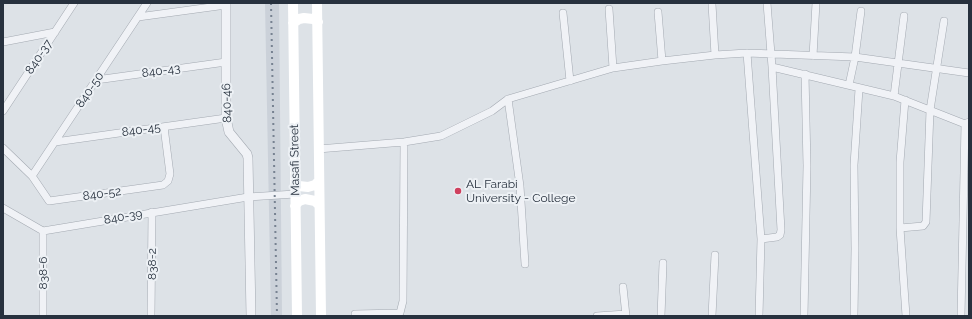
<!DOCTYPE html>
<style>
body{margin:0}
#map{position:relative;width:972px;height:319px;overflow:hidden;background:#dde2e7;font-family:Raleway,sans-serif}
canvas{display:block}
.frame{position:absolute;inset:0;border:4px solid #27313e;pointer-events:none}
</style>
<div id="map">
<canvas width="972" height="319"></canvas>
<div class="frame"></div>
</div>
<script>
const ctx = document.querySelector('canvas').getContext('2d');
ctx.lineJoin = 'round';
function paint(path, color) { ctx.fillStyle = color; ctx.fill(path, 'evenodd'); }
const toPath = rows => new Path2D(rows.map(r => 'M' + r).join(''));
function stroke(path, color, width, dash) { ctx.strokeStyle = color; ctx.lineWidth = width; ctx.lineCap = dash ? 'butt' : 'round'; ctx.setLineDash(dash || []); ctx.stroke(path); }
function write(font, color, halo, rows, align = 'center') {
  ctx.font = font + ' Raleway,sans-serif'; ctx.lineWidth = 4; ctx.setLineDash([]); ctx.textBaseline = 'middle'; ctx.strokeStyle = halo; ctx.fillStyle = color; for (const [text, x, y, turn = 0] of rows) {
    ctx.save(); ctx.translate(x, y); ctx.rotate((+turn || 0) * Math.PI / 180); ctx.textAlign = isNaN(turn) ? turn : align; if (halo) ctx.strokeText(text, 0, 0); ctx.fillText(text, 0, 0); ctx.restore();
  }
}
paint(toPath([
 [265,3,279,3,282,316,271,316]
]), '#cbd1d9');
const minor = toPath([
 [767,3,772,67,894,96,965,124,969,122],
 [712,4,715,55],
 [609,9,613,68],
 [658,12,662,61],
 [563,13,570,81],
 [138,17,226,5],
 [3,42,55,32],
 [747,53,761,239,759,316],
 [813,56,816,3],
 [96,80,226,62],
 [849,85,855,57,861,11],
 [894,96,904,16],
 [508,99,520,186,525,264],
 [905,100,900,162,900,228,906,316],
 [3,111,74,3],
 [55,142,226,118],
 [3,148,32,176,49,201,163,185,168,181,170,174,164,127],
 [318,149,404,142,441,136,492,111,508,99,613,68,662,61,715,55,747,53,855,57,969,73],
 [32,176,147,3],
 [3,208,43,231,248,197,295,194],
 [900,228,923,226,926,222,930,110,944,21],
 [761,239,777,237,780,235,781,230,772,67],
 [623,287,626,316],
 [355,314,400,313,403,301,404,142],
 [43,316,43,231],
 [151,316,152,212],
 [597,316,626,314],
 [661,316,663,263],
 [712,316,715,255],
 [804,316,807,166,805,74],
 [854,316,855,249,854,165,859,89],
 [961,316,965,124]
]);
const tertiary = toPath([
 [226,3,226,118,229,132,247,154,248,158,251,316]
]);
stroke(minor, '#a3a9b1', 8);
stroke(tertiary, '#a3a9b1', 10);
stroke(minor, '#f0f2f6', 7);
stroke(tertiary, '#f0f2f6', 9);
stroke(toPath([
 [293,3,297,316],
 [317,3,321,316],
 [293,23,299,19,304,18,313,19,318,22],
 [295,182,299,186,308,187,315,185,319,181],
 [295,206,299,201,305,199,315,201,319,205]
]), '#fff', 10);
stroke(toPath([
 [271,3,277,316]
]), '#778291', 2, [2, 4]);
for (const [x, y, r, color] of [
 [458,191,4,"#cf405e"]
]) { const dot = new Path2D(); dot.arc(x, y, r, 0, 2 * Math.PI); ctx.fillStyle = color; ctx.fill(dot); stroke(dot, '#edf1f5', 1.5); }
write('12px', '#27313e', '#edf1f5', [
 ["840-37",39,57,-56],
 ["840-43",161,71,-8],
 ["840-50",90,90,-56],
 ["840-46",227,103,-92],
 ["840-45",141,130,-8],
 ["Masafi Street",295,160,-91],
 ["840-52",102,194,-8],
 ["840-39",123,217,-10],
 ["838-2",152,264,-90],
 ["838-6",43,273,-90]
]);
write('12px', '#27313e', '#edf1f5', [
 ["AL Farabi",466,184],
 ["University - College",466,198]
], 'left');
</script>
